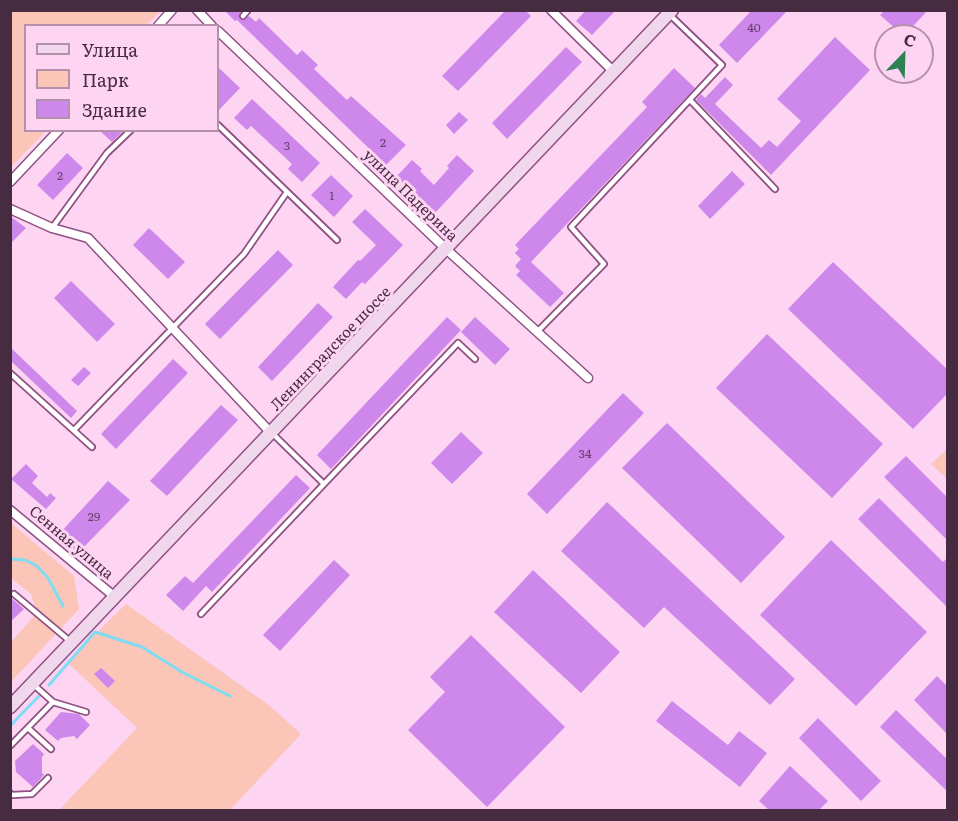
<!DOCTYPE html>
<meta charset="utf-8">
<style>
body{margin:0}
#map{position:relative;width:958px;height:821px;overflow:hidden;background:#fed4f3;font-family:Literata,serif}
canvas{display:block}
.frame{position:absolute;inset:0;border:12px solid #472b40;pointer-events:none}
.legend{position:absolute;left:24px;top:24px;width:195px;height:108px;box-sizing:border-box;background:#fed4f3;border:2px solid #b590ab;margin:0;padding:8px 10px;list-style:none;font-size:18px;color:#472b40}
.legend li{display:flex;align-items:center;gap:12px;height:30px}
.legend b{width:30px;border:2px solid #b590ab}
.north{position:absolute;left:874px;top:24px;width:60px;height:60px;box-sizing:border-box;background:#fed4f3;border:2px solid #b590ab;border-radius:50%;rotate:23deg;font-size:16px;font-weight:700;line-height:24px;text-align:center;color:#472b40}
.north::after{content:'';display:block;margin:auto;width:21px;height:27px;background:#2e8153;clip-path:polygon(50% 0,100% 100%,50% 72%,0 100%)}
</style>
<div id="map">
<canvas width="958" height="821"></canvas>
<div class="frame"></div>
<ul class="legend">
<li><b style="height:8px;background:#f1d7ec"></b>Улица</li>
<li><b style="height:16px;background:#fbc5b7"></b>Парк</li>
<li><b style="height:16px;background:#ce87ea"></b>Здание</li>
</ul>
<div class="north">С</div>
</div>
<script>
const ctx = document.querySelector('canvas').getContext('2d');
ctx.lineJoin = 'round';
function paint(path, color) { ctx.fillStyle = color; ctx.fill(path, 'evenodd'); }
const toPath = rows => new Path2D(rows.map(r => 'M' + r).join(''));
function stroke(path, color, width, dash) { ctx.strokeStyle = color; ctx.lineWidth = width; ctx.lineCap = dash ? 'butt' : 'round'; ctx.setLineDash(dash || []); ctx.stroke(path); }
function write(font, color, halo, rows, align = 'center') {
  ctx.font = font + ' Literata,serif'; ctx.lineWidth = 6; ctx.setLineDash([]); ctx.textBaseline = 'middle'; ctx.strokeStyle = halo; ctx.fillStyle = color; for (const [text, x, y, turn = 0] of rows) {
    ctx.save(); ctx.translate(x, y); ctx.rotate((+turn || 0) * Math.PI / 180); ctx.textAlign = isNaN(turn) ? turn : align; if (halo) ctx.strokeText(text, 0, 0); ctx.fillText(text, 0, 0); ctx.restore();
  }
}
paint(toPath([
 [10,11,161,11,146,25,26,26,26,130,46,131,11,167],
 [947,449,947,479,931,464],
 [11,523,74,576,79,609,11,682,11,642,37,613,31,594,11,578],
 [126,604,270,706,301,734,230,810,59,810,137,728,67,662]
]), '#fbc5b7');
stroke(toPath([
 [10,559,25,560,37,566,48,578,63,606],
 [49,685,95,632,142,647,182,672,230,696],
 [10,726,39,696]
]), '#7fdcf3', 3);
paint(toPath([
 [224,10,242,10,239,16,242,20,249,16,256,22,259,18,297,55,302,50,318,65,314,69,347,100,351,96,406,145,386,165,237,20,235,21],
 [506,10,525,10,531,16,458,91,442,76],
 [586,10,616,10,592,35,576,21],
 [752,10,788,10,737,63,719,45],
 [885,10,928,10,904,36,880,15],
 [835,37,870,70,771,175,696,100,701,94,705,98,725,77,733,85,715,104,761,148,769,140,777,147,801,121,777,99],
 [566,47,582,62,507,139,492,123],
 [218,67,240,88,218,111],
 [674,68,695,88,531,262,564,293,550,307,516,275,520,271,515,266,521,259,515,253,519,249,515,245,647,107,642,102],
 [252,99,320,163,302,182,288,169,292,164,251,126,247,130,234,118],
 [459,112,468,120,454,134,446,125],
 [99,130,124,130,112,142],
 [67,153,83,168,53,200,37,185],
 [457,155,474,171,435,213,396,177,412,160,422,169,420,171,434,185,449,168,447,166],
 [732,171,745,184,710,219,698,206],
 [331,175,353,196,334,217,311,195],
 [365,209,403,245,365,284,362,282,346,299,333,287,358,260,360,261,376,245,352,222],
 [10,216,26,228,10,244],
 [149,228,185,262,168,279,133,245],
 [278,250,293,265,220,339,205,324],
 [833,262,948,370,948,393,913,429,788,309],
 [71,281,115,324,97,342,54,298],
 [318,303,333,317,272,381,258,367],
 [447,317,461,330,331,469,317,455],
 [475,317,510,349,495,365,461,332],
 [767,334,883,444,832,498,716,388],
 [10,347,77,411,71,418,10,360],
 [173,359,188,373,116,449,101,434],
 [84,367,91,373,78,386,71,380],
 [623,393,644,413,547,514,527,494],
 [221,405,238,420,167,496,150,481],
 [667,423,785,537,741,583,622,468],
 [461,432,483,453,452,484,431,463],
 [906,456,948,498,948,541,884,477],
 [26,464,38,476,32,483,47,497,50,493,56,498,46,509,11,479],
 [296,475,310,488,212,592,206,586,183,611,166,595,185,576,193,583],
 [108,481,130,500,77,554,58,535],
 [879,498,943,562,948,557,948,608,858,519],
 [607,502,795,679,770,705,664,607,644,628,561,551],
 [831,540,927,632,856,706,760,615],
 [334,560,350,575,280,651,263,635],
 [533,570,620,652,581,693,494,612],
 [10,597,24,609,10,622],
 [471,635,565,727,487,807,408,730,445,692,430,677],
 [101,668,115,681,108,688,94,674],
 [937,676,948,687,948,735,914,700],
 [672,701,728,745,739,731,767,753,740,787,656,721],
 [896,710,948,760,948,792,880,727],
 [61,712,79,714,90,725,77,739,74,736,61,738,58,741,45,730],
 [818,718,881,781,861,801,799,738],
 [33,744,44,754,42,757,42,773,44,775,33,787,16,772,15,761],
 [790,766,828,801,819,810,769,810,759,801]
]), '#ce87ea');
const service = toPath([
 [243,16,248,10],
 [690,100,775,189],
 [218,125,337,240],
 [52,228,107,153,131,130],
 [537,332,604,264,571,227,722,65,670,15],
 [10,373,92,447],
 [74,430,244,254,287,192],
 [324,484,458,343,475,359],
 [14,594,71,642],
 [201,614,324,484,272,433],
 [53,702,86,712],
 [28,728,51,749],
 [10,746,53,702,34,685],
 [10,793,12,795,32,794,48,778]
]);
const minor = toPath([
 [197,10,212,26],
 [551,10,614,72],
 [158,26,172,10],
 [218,31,446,249,588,378],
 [10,182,59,130],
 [10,209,52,228,88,238,271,433],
 [10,510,115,597]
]);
const secondary = toPath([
 [10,707,672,10]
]);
stroke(service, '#8e5181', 8);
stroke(minor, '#8e5181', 11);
stroke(secondary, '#8e5181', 15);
stroke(service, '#fff', 4.5);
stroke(minor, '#fff', 8);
stroke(secondary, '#f1d7ec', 12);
write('12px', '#69426a', null, [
 ["40",754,28],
 ["2",383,143],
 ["3",287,146],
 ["2",60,176],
 ["1",332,196],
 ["34",585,454],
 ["29",94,517]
]);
write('15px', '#472b40', '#fed4f3', [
 ["улица Падерина",410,196,44],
 ["Ленинградское шоссе",331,349,-46],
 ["Сенная улица",71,543,40]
]);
</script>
